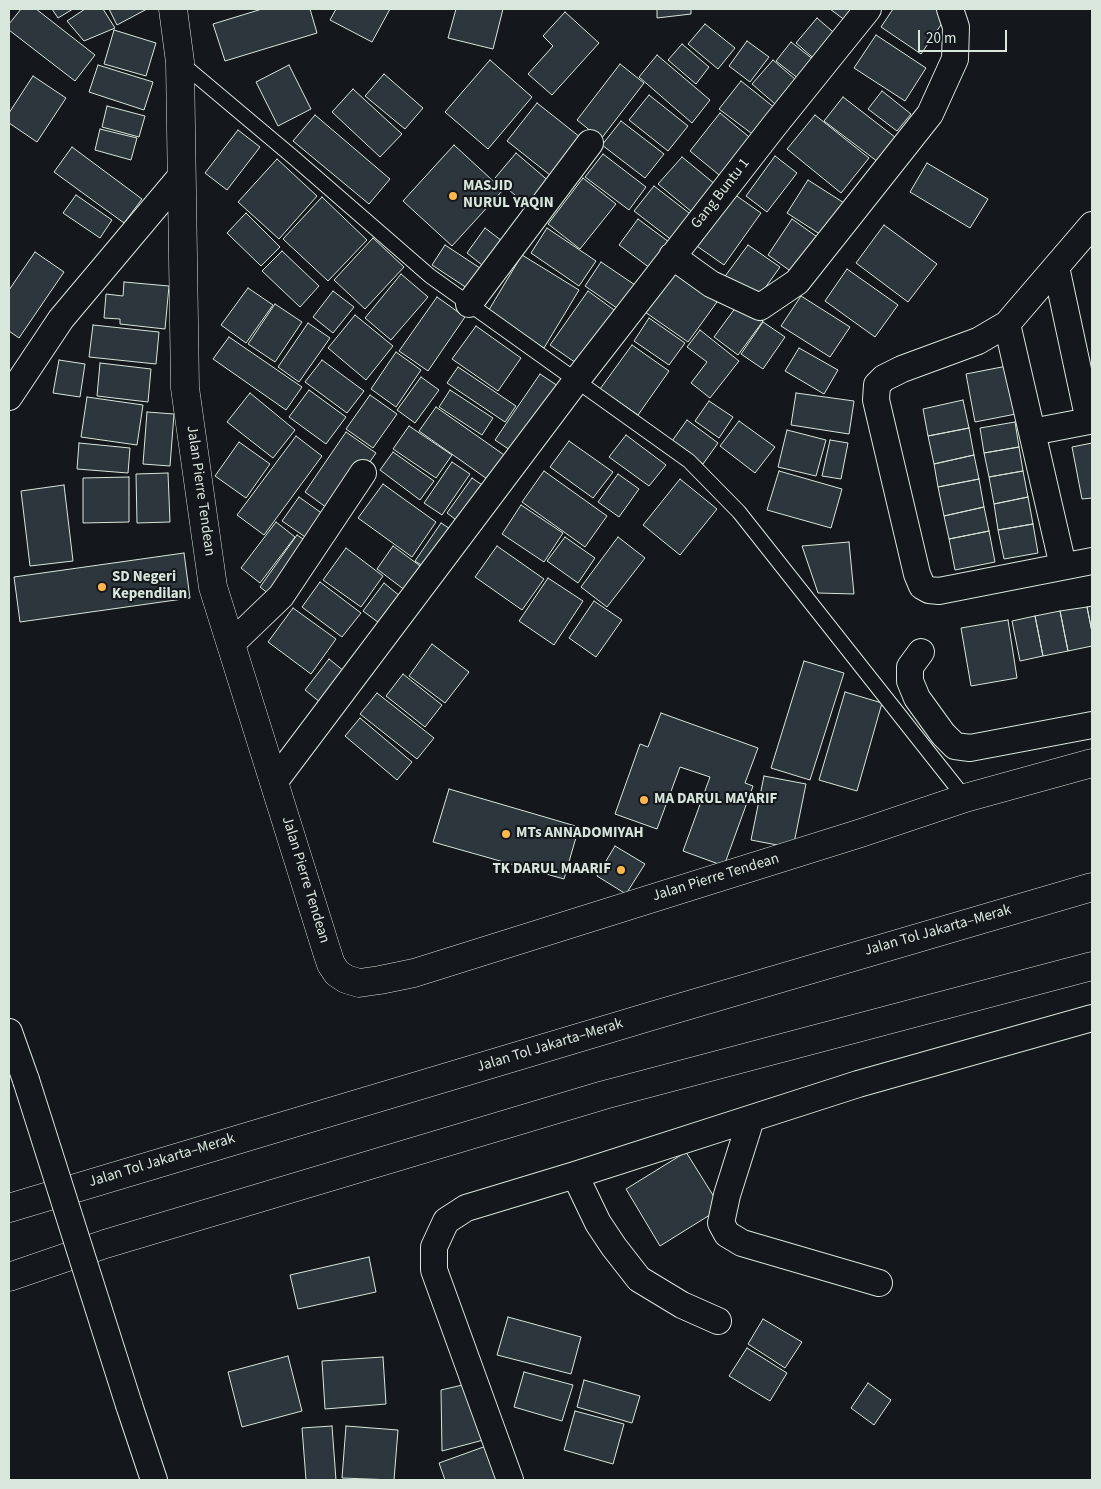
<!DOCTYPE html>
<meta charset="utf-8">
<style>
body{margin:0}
#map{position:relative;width:1101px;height:1489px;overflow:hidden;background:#14181c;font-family:"Source Sans 3",sans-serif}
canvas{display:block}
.frame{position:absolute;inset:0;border:10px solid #d8e6dc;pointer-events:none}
.scale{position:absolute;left:918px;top:30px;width:89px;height:22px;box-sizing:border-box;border:2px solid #d8e6dc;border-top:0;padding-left:6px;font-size:15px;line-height:18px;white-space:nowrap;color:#d8e6dc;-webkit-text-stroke:4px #14181c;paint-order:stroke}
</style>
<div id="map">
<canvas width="1101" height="1489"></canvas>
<div class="frame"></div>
<div class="scale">20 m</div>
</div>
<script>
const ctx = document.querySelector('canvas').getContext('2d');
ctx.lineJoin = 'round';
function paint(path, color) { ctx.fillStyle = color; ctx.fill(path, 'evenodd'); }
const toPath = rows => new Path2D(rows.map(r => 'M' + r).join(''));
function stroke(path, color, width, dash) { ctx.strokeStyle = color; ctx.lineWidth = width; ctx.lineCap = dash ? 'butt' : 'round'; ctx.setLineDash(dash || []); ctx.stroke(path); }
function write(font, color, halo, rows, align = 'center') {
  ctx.font = font + ' "Source Sans 3",sans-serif'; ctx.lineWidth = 4; ctx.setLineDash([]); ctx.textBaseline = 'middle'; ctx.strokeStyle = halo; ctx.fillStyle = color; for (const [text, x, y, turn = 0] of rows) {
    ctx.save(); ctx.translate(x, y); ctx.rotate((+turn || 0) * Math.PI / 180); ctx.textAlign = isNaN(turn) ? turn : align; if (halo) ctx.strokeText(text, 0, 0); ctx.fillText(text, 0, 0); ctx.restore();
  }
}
const building = toPath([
 [21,9,36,9,95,55,75,81,9,30,9,24,21,9],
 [52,9,73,9,58,18,52,9],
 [85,9,103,9,115,28,84,41,67,21,85,9],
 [109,9,147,9,117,25,109,9],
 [262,9,310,9,317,33,225,61,213,24,262,9],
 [336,9,390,9,372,42,330,20,336,9],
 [456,9,503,9,493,49,448,38,456,9],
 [657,9,691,9,691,14,657,18,657,9],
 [830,9,861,9,850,24,830,9],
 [893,9,937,9,947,16,921,54,881,27,893,9],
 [565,12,599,43,552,95,528,74,553,46,543,36,565,12],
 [817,18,839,37,818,62,796,43,817,18],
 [705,24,735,48,718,69,688,44,705,24],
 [114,30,156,43,146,76,104,64,114,30],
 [876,35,926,68,905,101,854,68,876,35],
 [747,41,769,57,750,82,729,66,747,41],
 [791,42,819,64,804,83,776,61,791,42],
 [682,44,709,67,696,84,668,60,682,44],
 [657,55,710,100,692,123,639,77,657,55],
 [490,60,532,97,488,149,445,112,490,60],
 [773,60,803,86,782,110,752,84,773,60],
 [620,64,644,83,601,139,577,120,620,64],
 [98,65,153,82,144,110,89,92,98,65],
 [289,65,311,109,278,126,256,82,289,65],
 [384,74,423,108,405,129,365,96,384,74],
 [33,76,66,98,37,142,9,123,9,113,33,76],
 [741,81,780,112,759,139,719,109,741,81],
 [353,89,402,134,380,157,332,112,353,89],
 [882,91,911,114,897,131,868,109,882,91],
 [649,95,688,126,668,151,629,120,649,95],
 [843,97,900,141,882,165,824,121,843,97],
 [537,103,585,141,555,179,507,141,537,103],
 [107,106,145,116,139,137,102,127,107,106],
 [720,113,754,141,724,179,690,151,720,113],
 [315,115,390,179,369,204,293,141,315,115],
 [815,115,869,158,841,193,787,149,815,115],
 [621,121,664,154,645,178,602,145,621,121],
 [100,129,137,138,131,160,95,150,100,129],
 [238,130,260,147,227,190,205,173,238,130],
 [454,145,503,190,452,246,403,201,454,145],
 [72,147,142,199,124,223,54,172,72,147],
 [516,153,551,183,530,208,495,178,516,153],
 [603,154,646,187,629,210,585,177,603,154],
 [775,156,797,173,767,212,746,196,775,156],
 [682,157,721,189,698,217,658,184,682,157],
 [277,159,317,196,279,239,238,202,277,159],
 [927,163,988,199,970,228,910,192,927,163],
 [583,178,616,204,580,249,548,224,583,178],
 [808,180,852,208,829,240,787,213,808,180],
 [654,186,693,216,673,241,634,211,654,186],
 [731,192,761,213,724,265,694,244,731,192],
 [76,195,112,220,100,238,63,213,76,195],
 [322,197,367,240,328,281,283,239,322,197],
 [246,213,280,247,261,266,227,233,246,213],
 [638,219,673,245,654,271,619,245,638,219],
 [792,219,820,239,796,275,768,255,792,219],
 [884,225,937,264,908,302,856,263,884,225],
 [485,228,506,244,487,269,467,253,485,228],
 [547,228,596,261,579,286,531,253,547,228],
 [373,238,404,267,365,309,334,280,373,238],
 [445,245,483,270,470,290,432,265,445,245],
 [748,245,780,267,755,302,723,279,748,245],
 [282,251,319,286,300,307,262,271,282,251],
 [35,252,64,272,19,338,9,331,9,290,35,252],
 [522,255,579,290,544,348,487,313,522,255],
 [601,262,641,289,624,313,585,286,601,262],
 [847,269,898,305,875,337,825,301,847,269],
 [673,271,717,302,688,342,645,312,673,271],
 [401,274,428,297,391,340,365,318,401,274],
 [124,282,169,286,165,329,120,324,120,319,104,318,106,294,123,296,124,282],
 [248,288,273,305,246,343,221,325,248,288],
 [333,291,354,307,333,333,313,317,333,291],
 [588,291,617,312,579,365,550,345,588,291],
 [801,296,850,327,830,357,781,326,801,296],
 [437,297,465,317,428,371,399,351,437,297],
 [739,303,763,321,738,355,714,337,739,303],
 [275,304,302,322,275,362,248,344,275,304],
 [355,315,393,346,366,380,328,348,355,315],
 [649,318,685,343,669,365,634,341,649,318],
 [763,322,785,337,763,369,741,354,763,322],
 [308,323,330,338,299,382,278,367,308,323],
 [93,325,159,332,156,364,89,357,93,325],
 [476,326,521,358,498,391,452,359,476,326],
 [700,330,739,361,710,398,691,383,707,362,687,347,700,330],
 [229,337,302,387,286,410,213,359,229,337],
 [632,345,669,371,638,415,600,389,632,345],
 [799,348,838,370,824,394,785,371,799,348],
 [396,352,421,370,396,407,371,389,396,352],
 [59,360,85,364,80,397,53,393,59,360],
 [322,360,364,391,347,413,305,382,322,360],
 [100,363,151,369,148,402,97,396,100,363],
 [1012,365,1021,413,975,422,966,374,1012,365],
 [458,367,516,406,505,422,447,383,458,367],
 [540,374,561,388,516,454,495,440,540,374],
 [421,377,439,390,415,423,397,410,421,377],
 [309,390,346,417,326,444,289,417,309,390],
 [450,390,493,418,482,435,439,407,450,390],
 [250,393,295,430,273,458,227,422,250,393],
 [796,393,854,401,849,434,791,425,796,393],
 [370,395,397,414,373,448,346,429,370,395],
 [87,397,143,405,137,445,81,437,87,397],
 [963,400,969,428,928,436,923,409,963,400],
 [709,401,733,417,719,438,695,421,709,401],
 [436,407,507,457,490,481,419,431,436,407],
 [147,412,174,414,170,466,143,464,147,412],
 [687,420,718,443,703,464,672,441,687,420],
 [739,421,775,447,755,473,720,446,739,421],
 [1015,422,1019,447,984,453,980,428,1015,422],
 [409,426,452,455,436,478,393,449,409,426],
 [969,428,974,455,934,464,928,436,969,428],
 [787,430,826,440,816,476,778,467,787,430],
 [346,432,376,453,334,513,305,492,346,432],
 [626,435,666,465,649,486,609,457,626,435],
 [296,436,322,456,264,535,237,515,296,436],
 [830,440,848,443,841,479,822,476,830,440],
 [569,441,613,472,593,498,550,467,569,441],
 [239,442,270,464,246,498,215,476,239,442],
 [79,443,130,448,128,473,77,469,79,443],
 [1092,443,1092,498,1082,499,1072,447,1092,443],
 [1019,447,1023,471,989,477,984,453,1019,447],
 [393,452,434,481,420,500,380,470,393,452],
 [974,455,979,479,938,487,934,464,974,455],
 [452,462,470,474,442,515,424,503,452,462],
 [544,471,607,516,585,547,522,502,544,471],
 [779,471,842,489,831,528,767,510,779,471],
 [1023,471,1028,497,994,504,989,477,1023,471],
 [168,473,170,522,137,523,136,474,168,473],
 [618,474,639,489,619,517,598,502,618,474],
 [129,477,129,522,83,523,83,478,129,477],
 [472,478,488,489,463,525,447,513,472,478],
 [680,479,717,509,680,555,643,525,680,479],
 [979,479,984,507,944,516,938,487,979,479],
 [383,484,436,522,412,557,358,518,383,484],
 [64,485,73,561,30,566,21,491,64,485],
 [299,497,330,519,314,543,282,521,299,497],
 [1028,497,1033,524,998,530,994,504,1028,497],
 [521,505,563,533,544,562,502,534,521,505],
 [984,507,989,531,949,539,944,516,984,507],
 [276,522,295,537,260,583,241,568,276,522],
 [441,523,455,532,429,570,415,561,441,523],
 [1033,524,1038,553,1004,559,998,530,1033,524],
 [989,531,995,562,955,570,949,539,989,531],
 [297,535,311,544,273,597,260,587,297,535],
 [565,537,595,558,578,583,547,561,565,537],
 [618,537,645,558,607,607,581,587,618,537],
 [849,542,854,594,818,593,802,546,849,542],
 [393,546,427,571,410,594,377,569,393,546],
 [497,546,544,579,522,610,475,577,497,546],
 [346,548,383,576,361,607,323,580,346,548],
 [184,553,190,598,20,622,14,577,184,553],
 [548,578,583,601,554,645,519,621,548,578],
 [320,582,361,613,342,637,302,607,320,582],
 [384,583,406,601,386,628,363,611,384,583],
 [594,601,622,620,596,657,569,638,594,601],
 [1092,606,1092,632,1087,607,1092,606],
 [1087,607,1092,632,1092,646,1068,651,1060,611,1087,607],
 [293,608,336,639,311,674,268,642,293,608],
 [1060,611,1068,651,1043,656,1035,616,1060,611],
 [1035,616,1043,656,1020,661,1012,621,1035,616],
 [1008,620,1017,678,971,686,961,628,1008,620],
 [432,644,469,672,445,703,409,676,432,644],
 [329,659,350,676,326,707,305,690,329,659],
 [804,661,844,673,810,780,771,768,804,661],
 [403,674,442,705,425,727,386,696,403,674],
 [845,692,882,703,857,791,819,780,845,692],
 [377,693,434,738,417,759,360,714,377,693],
 [661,713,758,748,745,783,753,786,724,866,683,851,710,777,680,767,657,829,615,814,640,744,648,747,661,713],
 [360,718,412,762,397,780,345,736,360,718],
 [764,776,806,784,793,848,751,840,764,776],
 [449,789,579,827,564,879,433,842,449,789],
 [615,846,645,864,626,894,597,876,615,846],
 [686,1152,721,1208,660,1246,626,1189,686,1152],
 [369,1257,376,1292,298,1309,290,1275,369,1257],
 [508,1317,581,1337,571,1374,497,1355,508,1317],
 [763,1319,802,1342,785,1368,748,1344,763,1319],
 [747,1348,787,1373,770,1401,729,1376,747,1348],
 [288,1356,302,1411,242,1427,228,1372,288,1356],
 [383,1357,386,1404,325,1409,322,1361,383,1357],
 [524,1372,573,1385,562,1421,514,1407,524,1372],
 [584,1380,640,1396,632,1423,577,1407,584,1380],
 [868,1383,891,1400,874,1425,851,1408,868,1383],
 [467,1384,487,1439,442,1451,441,1390,467,1384],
 [575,1411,624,1424,613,1464,564,1450,575,1411],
 [332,1426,336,1480,306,1480,302,1428,332,1426],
 [346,1426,398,1430,394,1480,342,1478,346,1426],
 [489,1445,501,1480,445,1480,439,1463,489,1445]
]);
paint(building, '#2c363c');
stroke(building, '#d8e6dc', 1);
const service = toPath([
 [180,62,293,157,430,276,689,461,739,512,965,798]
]);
const minor = toPath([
 [1092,225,1007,324,978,341,902,369,884,378,877,385,876,400,917,574,922,586,929,590,939,591,1092,561],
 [672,256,711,284,760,307,797,282,930,114,955,59,956,27,950,9],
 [469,304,590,143],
 [1007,324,1063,566],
 [9,397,61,319,182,175],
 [1032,432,1089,421,1056,267],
 [231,644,281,596,363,473],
 [921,652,910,667,910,681,917,698,943,734,955,746,970,748,1092,725],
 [275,781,576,381,774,126,868,9],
 [9,1032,26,1080],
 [751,1119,727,1195,721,1223,727,1234,742,1243,879,1283],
 [575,1175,598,1223,614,1247,639,1279,682,1305,718,1321],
 [129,1405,154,1480],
 [510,1480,434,1270,434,1247,446,1221,466,1208,575,1175,858,1084,1092,1018]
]);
const tertiary = toPath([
 [173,9,180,62,185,388,213,587,327,952,331,964,337,973,346,979,359,983,380,980,414,973,861,833,965,798,1092,763]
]);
const motorway = toPath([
 [9,1208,655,1015,1092,887],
 [9,1277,105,1244,604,1095,1092,966]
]);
stroke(service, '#d8e6dc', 16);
stroke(minor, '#d8e6dc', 28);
stroke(tertiary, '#d8e6dc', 29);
stroke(motorway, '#d8e6dc', 29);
stroke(service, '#14181c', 14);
stroke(minor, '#14181c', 26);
stroke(tertiary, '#14181c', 28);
stroke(motorway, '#14181c', 28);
const minorBridge = toPath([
 [26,1080,129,1405]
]);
stroke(minorBridge, '#d8e6dc', 28, []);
stroke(minorBridge, '#14181c', 26);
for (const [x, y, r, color] of [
 [453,196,5,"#ffb74d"],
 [102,587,5,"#ffb74d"],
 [644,800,5,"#ffb74d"],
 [506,834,5,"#ffb74d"],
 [621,870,5,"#ffb74d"]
]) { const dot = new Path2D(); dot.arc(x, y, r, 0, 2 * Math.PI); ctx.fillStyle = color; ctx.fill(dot); stroke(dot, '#14181c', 2); }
write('bold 15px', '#d8e6dc', '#14181c', [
 ["MASJID",463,187],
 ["NURUL YAQIN",463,204],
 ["SD Negeri",112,578],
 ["Kependilan",112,595],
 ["MA DARUL MA'ARIF",654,800],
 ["MTs ANNADOMIYAH",516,834],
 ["TK DARUL MAARIF",611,870,"right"]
], 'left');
write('15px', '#d8e6dc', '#14181c', [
 ["Gang Buntu 1",721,194,-52],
 ["Jalan Pierre Tendean",200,491,82],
 ["Jalan Pierre Tendean",716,878,-17],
 ["Jalan Pierre Tendean",305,880,73],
 ["Jalan Tol Jakarta–Merak",938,931,-16],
 ["Jalan Tol Jakarta–Merak",550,1046,-17],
 ["Jalan Tol Jakarta–Merak",162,1161,-17]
]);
</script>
